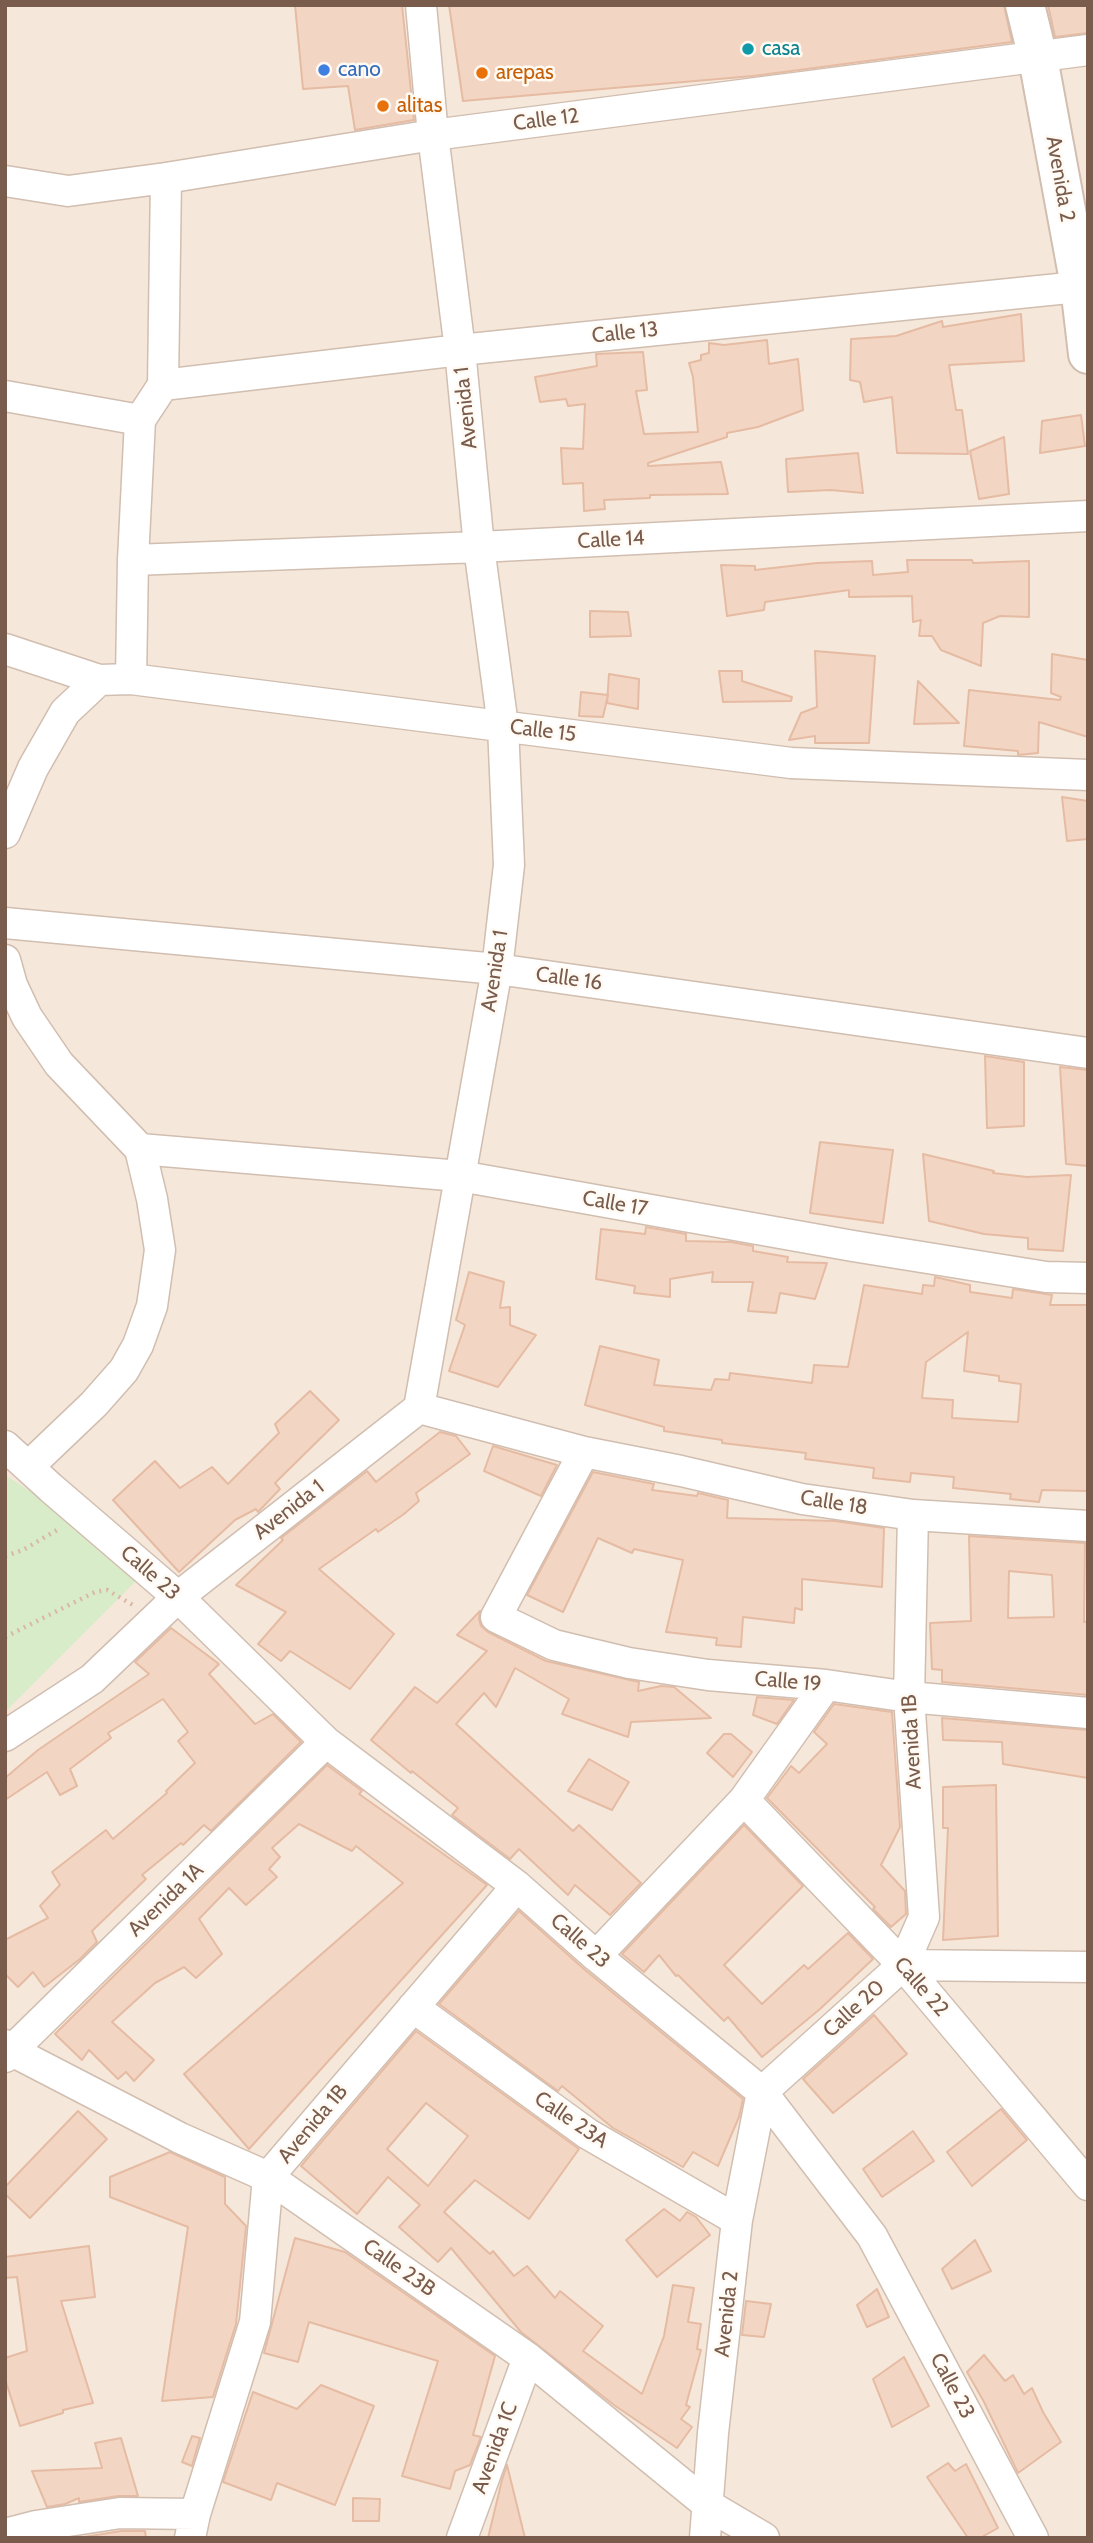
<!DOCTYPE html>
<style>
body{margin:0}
#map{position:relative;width:1093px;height:2543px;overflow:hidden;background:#fdf6ec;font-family:Cabin,sans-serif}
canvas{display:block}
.frame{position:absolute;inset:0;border:7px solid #7a5c4d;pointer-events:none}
</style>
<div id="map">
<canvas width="1093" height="2543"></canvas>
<div class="frame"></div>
</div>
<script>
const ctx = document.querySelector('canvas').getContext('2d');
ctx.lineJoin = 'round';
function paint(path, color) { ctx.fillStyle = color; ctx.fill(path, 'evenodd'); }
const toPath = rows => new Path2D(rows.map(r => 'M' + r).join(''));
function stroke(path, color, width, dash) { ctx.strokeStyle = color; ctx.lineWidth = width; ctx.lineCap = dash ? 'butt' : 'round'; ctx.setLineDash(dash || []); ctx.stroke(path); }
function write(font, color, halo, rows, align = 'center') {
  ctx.font = font + ' Cabin,sans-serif'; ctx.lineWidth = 5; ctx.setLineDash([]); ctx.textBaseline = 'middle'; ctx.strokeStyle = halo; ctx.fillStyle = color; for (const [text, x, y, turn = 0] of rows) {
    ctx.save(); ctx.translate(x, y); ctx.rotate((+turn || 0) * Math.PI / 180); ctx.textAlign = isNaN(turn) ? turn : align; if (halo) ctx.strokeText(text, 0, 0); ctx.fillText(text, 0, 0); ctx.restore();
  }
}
paint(toPath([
 [5,5,1088,5,1088,2538,5,2538]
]), '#f5e8da');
paint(toPath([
 [5,1475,51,1505,138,1579,5,1712]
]), '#d8ecc9');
const building = toPath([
 [295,5,402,5,414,120,355,130,348,86,303,89,295,5],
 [449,5,1004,5,1012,42,753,76,463,101,449,5],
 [1048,5,1088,5,1088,33,1055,37,1048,5],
 [1021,314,1024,361,949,365,956,410,962,410,968,454,897,453,892,397,864,402,860,382,850,380,851,339,896,336,942,321,943,327,1021,314],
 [767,340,769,364,798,359,803,410,758,427,727,433,727,437,648,463,648,466,721,462,728,494,650,495,650,498,604,500,605,509,584,511,583,483,563,484,561,448,583,449,585,404,568,406,566,399,540,402,535,377,597,366,596,354,643,352,647,390,636,391,644,434,698,432,693,377,689,363,701,360,701,355,709,353,709,343,724,345,767,340],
 [1081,415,1085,446,1040,453,1042,421,1081,415],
 [1004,437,1009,494,979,499,970,451,1004,437],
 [858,453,863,493,831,490,788,492,786,459,858,453],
 [907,560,972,560,973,563,1029,561,1029,617,1000,616,983,623,981,666,941,650,932,636,919,636,921,620,913,622,912,596,849,597,849,590,765,602,764,610,727,616,721,565,755,566,755,570,817,563,872,561,873,575,908,572,907,560],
 [590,611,628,612,631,636,590,637,590,611],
 [815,651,875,656,869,743,815,743,815,736,789,740,801,713,817,707,815,651],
 [1052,654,1088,660,1088,737,1039,722,1038,753,1018,755,1018,751,964,746,969,690,1060,700,1061,697,1051,693,1052,654],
 [719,671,742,671,742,681,792,697,791,701,723,702,719,671],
 [609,674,639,679,638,709,607,703,609,674],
 [918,681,959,723,914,724,918,681],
 [581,692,608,695,603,717,579,716,581,692],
 [1062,797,1088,801,1088,839,1067,841,1062,797],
 [985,1056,1024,1062,1024,1126,987,1128,985,1056],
 [1060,1067,1088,1070,1088,1166,1066,1164,1060,1067],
 [820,1142,893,1150,883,1223,810,1213,820,1142],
 [923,1154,994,1171,993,1173,1027,1177,1071,1175,1063,1251,1028,1249,1028,1238,984,1234,929,1221,923,1154],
 [646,1227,686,1234,686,1241,731,1242,753,1246,753,1251,788,1257,787,1262,827,1263,815,1299,780,1293,776,1313,748,1311,753,1282,712,1282,713,1272,670,1279,670,1297,634,1293,635,1286,596,1279,601,1229,645,1234,646,1227],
 [469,1272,504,1282,500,1308,510,1307,510,1325,536,1335,498,1387,449,1371,465,1325,456,1320,469,1272],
 [935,1277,970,1285,970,1292,1012,1298,1013,1289,1052,1295,1050,1305,1088,1305,1088,1491,1042,1490,1039,1502,1010,1499,1011,1494,953,1488,954,1477,911,1473,910,1482,873,1478,874,1468,805,1459,806,1453,722,1443,722,1440,664,1431,664,1427,585,1405,600,1346,659,1360,654,1385,711,1390,715,1379,729,1380,730,1373,812,1383,814,1365,848,1367,864,1285,922,1294,923,1285,934,1286,935,1277],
 [968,1332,964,1371,999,1376,999,1381,1021,1384,1018,1422,952,1418,953,1400,922,1398,926,1362,968,1332],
 [310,1391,339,1420,275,1483,280,1489,258,1512,256,1509,235,1520,179,1572,113,1500,155,1461,180,1488,212,1467,228,1484,279,1433,275,1424,310,1391],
 [440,1432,456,1436,470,1454,416,1493,419,1501,404,1514,378,1532,376,1529,319,1569,394,1634,350,1689,290,1651,281,1661,258,1644,286,1612,236,1585,283,1540,281,1538,367,1471,376,1482,440,1432],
 [493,1446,557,1465,541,1496,484,1471,493,1446],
 [593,1472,654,1484,652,1490,697,1496,698,1493,728,1500,727,1518,835,1521,884,1528,882,1587,802,1579,802,1610,795,1608,794,1623,743,1617,741,1647,716,1645,717,1638,666,1632,683,1560,634,1549,632,1553,598,1538,563,1612,527,1595,593,1472],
 [969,1536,1085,1543,1084,1622,1088,1621,1088,1695,942,1682,942,1670,932,1669,930,1623,971,1621,969,1536],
 [1009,1571,1052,1575,1054,1617,1008,1618,1009,1571],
 [480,1611,479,1619,481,1626,488,1632,546,1661,639,1682,638,1691,661,1686,674,1687,711,1718,631,1722,628,1737,562,1714,569,1699,515,1668,496,1707,484,1693,456,1724,573,1831,579,1825,641,1883,610,1915,575,1885,568,1895,519,1849,510,1859,452,1815,458,1808,412,1771,411,1773,371,1740,415,1687,437,1703,487,1651,457,1635,480,1611],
 [171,1628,219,1664,209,1674,255,1724,273,1714,301,1742,211,1831,204,1825,183,1845,181,1843,142,1875,146,1879,92,1931,97,1942,80,1959,44,1987,33,1972,18,1987,5,1974,5,1940,48,1918,40,1906,60,1885,52,1872,106,1830,113,1839,167,1793,166,1791,195,1763,178,1741,188,1732,163,1699,108,1733,111,1738,70,1769,77,1786,60,1795,47,1772,5,1800,5,1778,38,1750,149,1674,135,1662,171,1628],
 [757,1697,794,1700,777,1724,753,1715,757,1697],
 [834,1704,892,1712,900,1827,881,1865,905,1891,906,1914,891,1927,873,1909,875,1907,767,1798,791,1766,799,1773,827,1744,814,1732,834,1704],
 [942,1718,1088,1730,1088,1778,1003,1764,1002,1742,943,1740,942,1718],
 [724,1734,731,1734,752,1752,733,1777,707,1753,724,1734],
 [589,1759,629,1782,612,1810,568,1791,589,1759],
 [327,1765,362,1791,359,1794,487,1885,249,2149,184,2074,403,1883,356,1846,352,1851,299,1824,272,1848,280,1857,269,1869,277,1877,246,1905,229,1888,199,1919,222,1954,196,1978,184,1967,155,1983,112,2022,154,2060,134,2081,126,2072,118,2079,89,2050,82,2060,55,2034,327,1765],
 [996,1785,998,1936,943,1940,948,1828,943,1828,943,1787,996,1785],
 [744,1825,803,1886,724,1965,762,2004,804,1965,808,1969,848,1933,873,1959,820,2009,762,2057,728,2017,724,2021,678,1975,676,1976,659,1955,644,1972,622,1954,744,1825],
 [519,1911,585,1970,743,2099,739,2117,718,2166,693,2152,683,2167,613,2128,562,2086,558,2091,439,2004,519,1911],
 [874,2015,907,2054,833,2113,803,2079,874,2015],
 [416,2031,579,2149,529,2219,475,2180,444,2212,490,2254,493,2251,514,2276,527,2266,555,2298,560,2291,603,2326,583,2351,642,2394,664,2336,673,2285,694,2288,688,2322,701,2324,697,2349,701,2350,686,2405,690,2407,681,2419,692,2427,677,2448,614,2405,521,2332,451,2248,438,2262,399,2227,420,2205,388,2177,357,2214,301,2166,416,2031],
 [426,2103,468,2136,428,2186,387,2149,426,2103],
 [1001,2109,1027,2140,972,2186,947,2152,1001,2109],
 [78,2111,107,2139,30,2218,5,2194,5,2187,78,2111],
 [913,2131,934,2161,882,2197,863,2169,913,2131],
 [170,2152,225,2177,225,2204,246,2226,236,2324,213,2397,162,2401,188,2227,110,2197,110,2177,170,2152],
 [664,2209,680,2221,687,2212,696,2217,710,2235,657,2277,626,2240,664,2209],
 [295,2238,345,2252,495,2356,473,2435,481,2437,470,2465,455,2471,450,2489,402,2476,438,2361,309,2322,298,2362,264,2353,295,2238],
 [975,2240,991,2271,952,2289,942,2269,975,2240],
 [89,2246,95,2297,61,2301,93,2403,63,2410,63,2413,20,2426,5,2379,5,2358,27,2351,17,2277,5,2278,5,2257,89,2246],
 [877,2289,889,2317,867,2327,857,2305,877,2289],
 [746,2301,771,2304,764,2337,742,2335,746,2301],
 [984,2355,1005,2381,1013,2375,1024,2394,1032,2388,1043,2412,1061,2442,1018,2473,984,2402,967,2372,984,2355],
 [904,2357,929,2406,892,2427,873,2379,904,2357],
 [321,2385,374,2406,335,2505,277,2483,271,2500,223,2482,253,2392,297,2409,321,2385],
 [192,2436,200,2438,192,2466,182,2462,192,2436],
 [121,2438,138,2496,118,2496,79,2502,79,2498,65,2504,47,2507,32,2471,102,2468,95,2443,121,2438],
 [948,2463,955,2471,966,2464,998,2528,980,2538,968,2538,927,2477,948,2463],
 [507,2465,525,2538,488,2538,502,2480,507,2465],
 [353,2498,380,2499,379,2521,353,2521,353,2498],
 [121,2531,145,2531,146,2538,78,2538,121,2531]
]);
paint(building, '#f3d5c3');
stroke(building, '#e6bba3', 2);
const minor = toPath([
 [5,181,68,191,166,178,433,135,1088,50],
 [163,385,460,350,1088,286],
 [5,396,140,420],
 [133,560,479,547,1088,516],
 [5,649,99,680,131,679,791,763,1088,775],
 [131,679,133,560,140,420,163,385,166,178],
 [5,833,33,768,65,712,99,680],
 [5,923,497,969,1088,1053],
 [5,960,12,985,27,1017,59,1064,140,1149,152,1199,160,1250,152,1306,138,1345,124,1370,94,1404,29,1466],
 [140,1149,460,1176,853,1246,1046,1277,1088,1278],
 [419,1408,584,1452,681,1471,802,1499,913,1515,1088,1526],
 [5,1446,51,1488,178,1597,326,1742,517,1886,596,1956,762,2092,872,2236,1033,2538],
 [584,1452,496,1617,554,1645,629,1663,708,1675,826,1685,909,1697,1088,1713],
 [5,1736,92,1679,178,1597,419,1408,497,969,509,865,503,726,479,547,460,350,433,135,421,5],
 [744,1800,903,1965,1088,2185],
 [596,1956,744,1800,826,1685],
 [903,1965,924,1917,909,1697,913,1515],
 [413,2007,588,2134,737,2220],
 [5,2045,12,2051,180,2138,268,2177,528,2358,708,2505,764,2538],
 [5,2057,326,1742],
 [5,2534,36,2526,120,2513,195,2514],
 [190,2538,195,2514,255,2322,268,2177,517,1886],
 [462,2538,528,2358],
 [705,2538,713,2433,737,2220,762,2092,903,1965,1088,1967]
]);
const tertiary = toPath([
 [1025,5,1038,58,1080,286,1088,354]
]);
stroke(minor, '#d1beb0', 33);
stroke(tertiary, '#d1beb0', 42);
stroke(toPath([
 [5,1556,23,1550,57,1530],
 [5,1637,95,1592,107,1590,133,1605]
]), '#d9b8a5', 4.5, [2, 5]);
stroke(minor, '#fff', 30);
stroke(tertiary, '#fff', 38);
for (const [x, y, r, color] of [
 [748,49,7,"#0f9aa8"],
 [324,70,7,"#3f7fe0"],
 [482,73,7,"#e8710a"],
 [383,106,7,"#e8710a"]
]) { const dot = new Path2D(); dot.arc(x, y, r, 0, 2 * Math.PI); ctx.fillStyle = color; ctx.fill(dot); stroke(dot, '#fffaf3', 2.5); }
write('21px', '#0d838f', '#fffaf3', [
 ["casa",762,49]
], 'left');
write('21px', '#366cbe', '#fffaf3', [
 ["cano",338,70]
], 'left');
write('21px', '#c56008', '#fffaf3', [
 ["arepas",496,73],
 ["alitas",397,106]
], 'left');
write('21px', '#7a5c4d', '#fffaf3', [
 ["Calle 12",546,120,-7],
 ["Avenida 2",1060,179,80],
 ["Calle 13",625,333,-6],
 ["Avenida 1",466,408,-96],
 ["Calle 14",611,540,-3],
 ["Calle 15",543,731,7],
 ["Avenida 1",495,971,-81],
 ["Calle 16",569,979,8],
 ["Calle 17",615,1204,10],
 ["Calle 18",834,1503,9],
 ["Avenida 1",289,1510,-38],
 ["Calle 23",150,1573,41],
 ["Calle 19",788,1682,5],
 ["Avenida 1B",912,1742,-93],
 ["Avenida 1A",166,1900,-44],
 ["Calle 23",580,1941,41],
 ["Calle 22",921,1987,49],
 ["Calle 20",854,2009,-42],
 ["Calle 23A",571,2120,34],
 ["Avenida 1B",313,2124,-50],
 ["Calle 23B",399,2268,35],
 ["Avenida 2",727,2314,-84],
 ["Calle 23",952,2386,62],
 ["Avenida 1C",495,2448,-70]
]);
</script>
